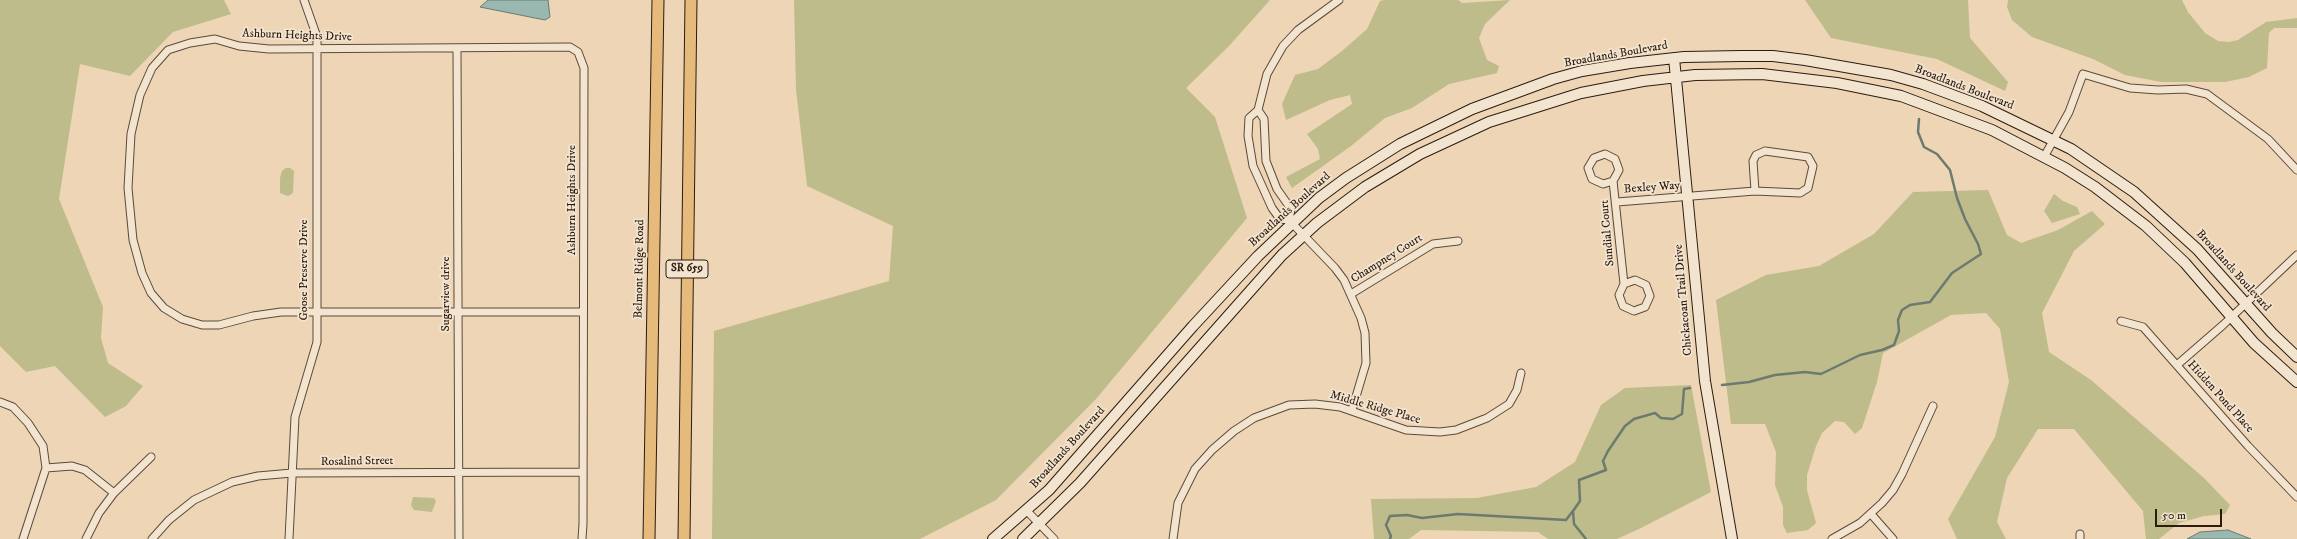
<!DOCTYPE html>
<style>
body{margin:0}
#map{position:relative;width:2297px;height:539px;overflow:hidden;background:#edd5b6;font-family:"IM FELL DW Pica",serif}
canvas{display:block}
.scale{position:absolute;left:2155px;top:509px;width:67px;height:18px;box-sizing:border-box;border:2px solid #2b1c11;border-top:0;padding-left:5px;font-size:12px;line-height:14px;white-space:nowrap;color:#2b1c11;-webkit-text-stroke:3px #f3e4d0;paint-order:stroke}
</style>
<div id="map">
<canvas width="2297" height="539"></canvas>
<div class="scale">50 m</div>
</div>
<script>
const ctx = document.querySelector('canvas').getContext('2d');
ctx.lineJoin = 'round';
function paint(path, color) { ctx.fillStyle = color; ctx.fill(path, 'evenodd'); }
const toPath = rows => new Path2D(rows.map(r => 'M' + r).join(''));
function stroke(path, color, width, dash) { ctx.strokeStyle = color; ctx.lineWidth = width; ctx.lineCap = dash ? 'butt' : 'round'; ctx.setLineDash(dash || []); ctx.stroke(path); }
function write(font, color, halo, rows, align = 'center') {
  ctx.font = font + ' "IM FELL DW Pica",serif'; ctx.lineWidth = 3.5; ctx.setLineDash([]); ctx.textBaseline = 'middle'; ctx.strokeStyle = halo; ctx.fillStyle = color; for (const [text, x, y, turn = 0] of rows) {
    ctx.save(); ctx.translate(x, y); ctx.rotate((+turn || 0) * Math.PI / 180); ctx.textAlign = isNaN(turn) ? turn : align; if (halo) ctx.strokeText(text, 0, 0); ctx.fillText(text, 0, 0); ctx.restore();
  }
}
paint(toPath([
 [0,0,224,0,231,14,173,32,130,76,80,64,59,199,103,307,101,338,108,363,143,386,126,406,105,417,55,366,26,372,0,346],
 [794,0,1270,0,1229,46,1186,88,1215,117,1247,218,1096,399,996,500,920,539,712,539,714,331,889,281,893,226,807,186,796,89],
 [1384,0,1458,0,1462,3,1510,0,1485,24,1479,38,1487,60,1499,66,1497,73,1449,84,1412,108,1385,118,1351,146,1292,188,1286,177,1320,159,1318,149,1307,134,1352,104,1350,95,1330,100,1286,120,1282,104,1295,75,1318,69,1342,51,1367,29,1380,1],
 [1805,0,1968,0,1970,38,2008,82,2005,91,1937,59,1831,38],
 [2008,0,2182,0,2188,12,2205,33,2218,41,2229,42,2238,40,2266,22,2297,18,2297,28,2274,28,2269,33,2267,68,2249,77,2225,82,2161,82,2125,75,2093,59,2032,37,2012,20,2007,7],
 [286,168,290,168,294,171,293,193,288,196,280,193,280,178,282,171],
 [1988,190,2007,235,2021,243,2058,230,2092,211,2105,224,2074,251,2042,313,2049,352,2091,380,2204,478,2230,505,2225,514,2204,516,2179,523,2159,539,2146,539,2143,511,2074,429,2038,429,2007,478,1997,522,2006,539,1957,539,1948,519,1995,437,2009,382,2000,329,1986,313,1951,315,1883,353,1877,382,1862,428,1855,434,1844,422,1835,421,1822,433,1816,446,1807,475,1807,490,1816,523,1808,530,1787,533,1783,525,1783,507,1775,485,1776,452,1765,424,1731,424,1716,300,1766,275,1819,266,1874,234,1913,192],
 [2054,194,2063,201,2077,207,2080,214,2052,223,2044,211],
 [1691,385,1711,492,1641,528,1617,539,1548,539,1538,532,1421,530,1409,539,1374,539,1371,499,1477,498,1536,487,1575,462,1601,405,1625,388],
 [413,497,434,498,436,501,432,512,414,510,411,505]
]), '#bebc8a');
const water = toPath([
 [488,0,548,0,550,17,545,20,480,7,488,0],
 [2228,530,2251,539,2187,539,2200,532,2228,530]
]);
paint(water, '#99b8af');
stroke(water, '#6d7a70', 1);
stroke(toPath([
 [1722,385,1749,382,1775,375,1805,372,1821,374,1860,355,1882,350,1894,345,1899,331,1898,320,1902,310,1910,305,1930,302,1952,273,1981,254,1978,244,1965,219,1957,198,1950,170,1937,154,1924,147,1918,132,1919,119],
 [1390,539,1391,536,1386,525,1390,516,1407,515,1422,518,1458,514,1566,520,1572,512],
 [1586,539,1574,524,1573,511,1580,501,1579,480,1606,470,1603,461,1608,451,1625,426,1634,419,1655,413,1661,418,1673,419,1682,414,1684,389,1690,388]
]), '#6d7a70', 2.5);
const street = toPath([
 [457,49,459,539],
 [1258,110,1264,119,1266,161,1277,189,1291,209,1289,220,1280,219,1272,208,1253,166,1248,136,1249,118,1258,110],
 [1258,110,1267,74,1283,46,1298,30,1339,0],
 [1765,151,1808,157,1813,166,1808,188,1800,193,1755,191,1753,161,1756,155,1765,151],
 [2044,157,2069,112,2083,74,2130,88,2158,90,2186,89,2207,94,2268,139,2297,170],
 [1613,181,1603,184,1592,179,1588,168,1594,158,1605,154,1615,159,1619,170,1613,181,1624,284,1619,295,1623,306,1634,311,1645,307,1650,296,1646,285,1635,280,1624,284],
 [1617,202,1755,191],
 [1289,220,1335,268,1344,280,1361,318,1365,333,1366,363,1352,410],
 [1351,294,1433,244,1458,241],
 [2121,321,2143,327,2248,446,2297,497],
 [2177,365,2223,325,2297,255],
 [0,402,13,407,28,423,43,446,46,468,23,539],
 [46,468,72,466,85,470,114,493],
 [1027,511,1054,539],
 [1871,514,1893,539],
 [2080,534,2080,539],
 [86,539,99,513,114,493,151,457],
 [152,539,169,520,194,500,232,482,258,476,292,473,583,472],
 [289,539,295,417,317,342,317,37,304,0],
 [582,539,583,524,584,68,578,52,570,47,269,49,239,46,215,39,190,43,168,50,152,68,140,95,131,134,128,188,133,240,142,273,151,293,164,308,182,319,202,325,219,325,253,316,281,312,583,312],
 [1173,539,1178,503,1195,469,1212,450,1234,431,1254,418,1289,405,1315,404,1340,407,1406,430,1440,432,1456,430,1487,418,1509,404,1517,390,1521,373],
 [1832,539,1860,523,1882,503,1893,490,1902,474,1933,406]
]);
const secondary = toPath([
 [1674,58,1705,381,1732,539],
 [993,539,1049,490,1193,326,1258,256,1319,198,1346,178,1400,144,1472,109,1553,79,1582,71,1630,63,1684,57,1741,56,1773,56,1805,60,1891,75,1923,84,1982,106,2071,149,2134,192,2197,249,2272,333,2297,357],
 [1023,539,1080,483,1282,255,1317,223,1365,187,1420,154,1489,122,1581,93,1643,81,1695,75,1762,74,1837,83,1901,96,1992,130,2065,168,2095,187,2146,226,2185,263,2254,343,2297,382]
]);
const primary = toPath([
 [649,539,658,0],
 [684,539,691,0]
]);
stroke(street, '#5c4a3a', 9);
stroke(secondary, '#2b1c11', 12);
stroke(primary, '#2b1c11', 13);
stroke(street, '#f3e4d0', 7);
stroke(secondary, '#f3e4d0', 10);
stroke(primary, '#e6ba7b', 11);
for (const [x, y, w] of [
 [687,269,42]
]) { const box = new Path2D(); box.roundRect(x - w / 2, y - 9, w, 18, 3); ctx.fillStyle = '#f3e4d0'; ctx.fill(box); stroke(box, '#2b1c11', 1); }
write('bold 11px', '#2b1c11', null, [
 ["SR 659",687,269]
]);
write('12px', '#2b1c11', '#f3e4d0', [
 ["Ashburn Heights Drive",297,36,2],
 ["Broadlands Boulevard",1616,55,-10],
 ["Broadlands Boulevard",1964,88,21],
 ["Bexley Way",1652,188,-4],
 ["Ashburn Heights Drive",573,200,-90],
 ["Broadlands Boulevard",1290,210,-42],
 ["Sundial Court",1608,233,-95],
 ["Champney Court",1387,259,-32],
 ["Belmont Ridge Road",640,269,-89],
 ["Goose Preserve Drive",305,270,-90],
 ["Broadlands Boulevard",2233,271,48],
 ["Sugarview drive",447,294,-90],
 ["Chickacoan Trail Drive",1684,300,-95],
 ["Hidden Pond Place",2220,397,48],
 ["Middle Ridge Place",1375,408,16],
 ["Broadlands Boulevard",1068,448,-48],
 ["Rosalind Street",357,462,-1]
]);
</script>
